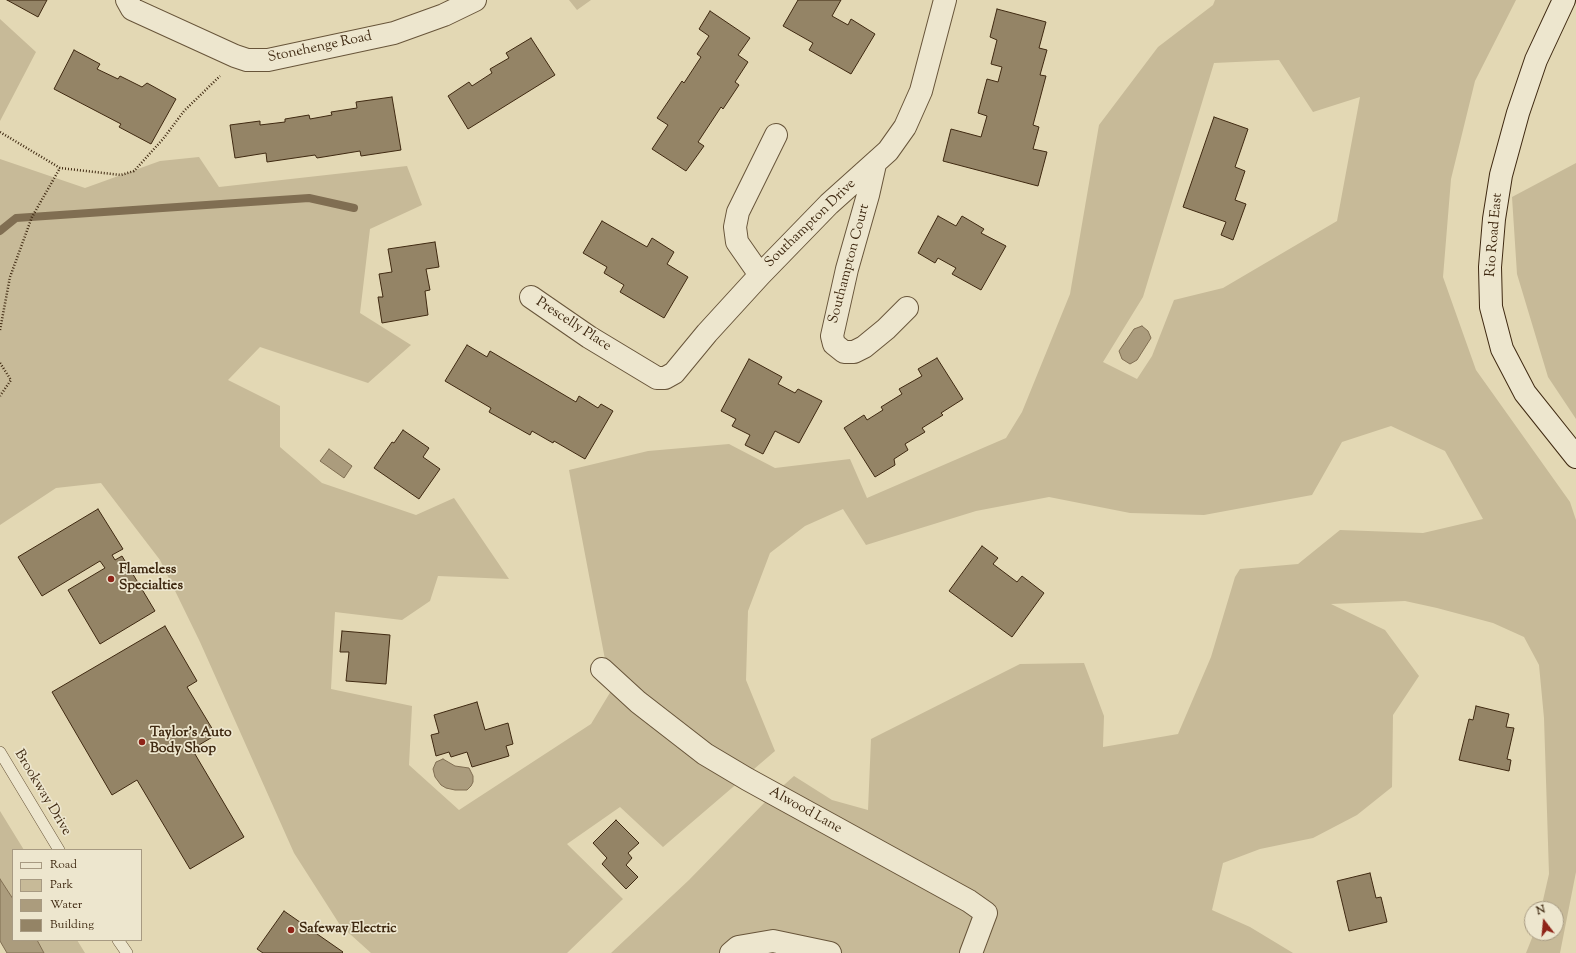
<!DOCTYPE html>
<meta charset="utf-8">
<style>
body{margin:0}
#map{position:relative;width:1576px;height:953px;overflow:hidden;background:#e3d8b4;font-family:"Sorts Mill Goudy",serif}
canvas{display:block}
.legend{position:absolute;left:12px;top:849px;width:130px;height:92px;box-sizing:border-box;background:#ede6ce;border:1px solid #a79a82;margin:0;padding:5px 7px;list-style:none;font-size:12px;color:#3f2911}
.legend li{display:flex;align-items:center;gap:8px;height:20px}
.legend b{width:20px;border:1px solid #a79a82}
.north{position:absolute;left:1524px;top:901px;width:40px;height:40px;box-sizing:border-box;background:#ede6ce;border:1px solid #a79a82;border-radius:50%;rotate:344deg;font-size:11px;font-weight:700;line-height:16px;text-align:center;color:#3f2911}
.north::after{content:'';display:block;margin:auto;width:14px;height:18px;background:#8f2418;clip-path:polygon(50% 0,100% 100%,50% 72%,0 100%)}
</style>
<div id="map">
<canvas width="1576" height="953"></canvas>
<ul class="legend">
<li><b style="height:5px;background:#ede6ce"></b>Road</li>
<li><b style="height:11px;background:#c7ba98"></b>Park</li>
<li><b style="height:11px;background:#ab9c7d"></b>Water</li>
<li><b style="height:11px;background:#948466"></b>Building</li>
</ul>
<div class="north">N</div>
</div>
<script>
const ctx = document.querySelector('canvas').getContext('2d');
ctx.lineJoin = 'round';
function paint(path, color) { ctx.fillStyle = color; ctx.fill(path, 'evenodd'); }
const toPath = rows => new Path2D(rows.map(r => 'M' + r).join(''));
function stroke(path, color, width, dash) { ctx.strokeStyle = color; ctx.lineWidth = width; ctx.lineCap = dash ? 'butt' : 'round'; ctx.setLineDash(dash || []); ctx.stroke(path); }
function write(font, color, halo, rows, align = 'center') {
  ctx.font = font + ' "Sorts Mill Goudy",serif'; ctx.lineWidth = 3.5; ctx.setLineDash([]); ctx.textBaseline = 'middle'; ctx.strokeStyle = halo; ctx.fillStyle = color; for (const [text, x, y, turn = 0] of rows) {
    ctx.save(); ctx.translate(x, y); ctx.rotate((+turn || 0) * Math.PI / 180); ctx.textAlign = isNaN(turn) ? turn : align; if (halo) ctx.strokeText(text, 0, 0); ctx.fillText(text, 0, 0); ctx.restore();
  }
}
paint(toPath([
 [569,0,591,0,577,10],
 [1215,0,1516,0,1475,81,1451,179,1443,277,1476,370,1570,502,1576,520,1576,872,1560,953,1526,953,1534,933,1556,933,1556,909,1541,909,1549,874,1544,718,1539,665,1524,637,1493,623,1437,608,1405,601,1331,604,1385,630,1419,676,1393,715,1392,787,1357,815,1313,838,1260,849,1223,863,1212,910,1250,927,1293,953,611,953,689,880,766,801,794,776,832,800,868,810,871,739,1020,664,1084,663,1104,716,1103,747,1178,734,1211,657,1235,577,1240,569,1298,564,1340,530,1423,533,1483,519,1445,451,1391,426,1342,442,1312,495,1204,515,1130,513,1049,497,976,511,866,545,843,509,805,526,770,553,748,611,746,680,775,751,663,847,620,807,567,844,623,899,567,953,371,953,340,925,294,853,200,642,160,560,101,483,56,488,0,525,0,159,85,188,160,161,199,157,219,187,407,166,422,205,370,229,360,313,411,345,368,383,260,347,228,380,280,406,280,447,322,483,416,515,454,498,509,579,438,576,430,601,402,620,335,612,331,689,412,706,409,765,459,810,591,724,611,691,569,470,648,451,729,444,775,468,850,459,867,498,1006,438,1022,412,1070,294,1099,125,1158,47,1213,5],
 [1279,60,1313,112,1360,97,1337,221,1223,288,1174,300,1152,356,1137,379,1103,362,1143,297,1214,63],
 [0,19,36,52,0,121],
 [1576,163,1576,419,1548,377,1517,274,1512,197],
 [0,811,24,850,13,850,13,899,0,879],
 [37,940,77,940,85,953,44,953]
]), '#c7ba98');
const water = toPath([
 [1142,326,1148,331,1151,338,1137,360,1130,364,1122,359,1119,351,1134,329,1142,326],
 [329,449,352,466,344,478,320,461,329,449],
 [443,759,455,766,469,768,473,776,473,782,471,786,467,790,455,790,446,788,441,785,435,777,433,769,436,762,443,759],
 [0,879,13,899,13,940,37,940,44,953,7,953,0,941,0,879]
]);
paint(water, '#ab9c7d');
stroke(water, '#806e52', 1);
stroke(toPath([
 [0,231,16,218,309,198,354,208]
]), '#806e52', 8);
const building = toPath([
 [7,0,47,0,38,17,7,0],
 [798,0,841,0,832,16,848,25,851,19,875,34,851,74,809,50,813,43,783,26,798,0],
 [997,9,1046,22,1039,48,1047,50,1040,75,1046,76,1033,125,1039,127,1033,149,1047,152,1038,186,943,161,951,129,981,137,987,116,978,113,987,79,998,82,1002,67,991,64,997,40,990,37,997,9],
 [710,11,750,38,738,55,748,62,735,82,739,85,723,109,721,107,698,142,704,146,686,171,652,149,668,125,657,118,682,81,684,83,701,57,697,54,709,36,699,29,710,11],
 [531,38,555,75,468,129,448,96,469,82,472,86,492,73,490,69,509,58,506,53,531,38],
 [74,50,100,64,97,69,118,79,120,76,142,87,147,83,176,99,151,144,119,127,121,124,54,89,74,50],
 [392,97,401,150,361,156,360,151,317,158,315,155,267,162,266,153,235,158,230,125,260,121,260,125,285,122,285,119,309,115,310,119,332,115,331,112,357,108,356,102,392,97],
 [1214,117,1248,129,1235,167,1245,171,1235,200,1246,204,1233,240,1221,235,1226,222,1183,207,1214,117],
 [938,216,956,226,962,216,984,229,981,233,1006,246,981,290,952,274,956,268,938,258,935,263,918,253,938,216],
 [602,221,647,247,652,238,674,252,667,264,688,277,664,318,620,292,624,285,604,273,607,267,583,253,602,221],
 [435,242,439,267,426,269,430,290,425,291,428,315,382,323,378,297,383,297,379,274,392,272,388,249,435,242],
 [467,345,487,357,490,351,576,402,579,396,598,408,601,404,613,411,585,459,554,441,553,443,532,431,530,435,489,412,491,408,445,381,467,345],
 [937,358,963,399,941,413,943,415,922,428,925,432,905,444,908,450,894,459,895,465,875,477,844,428,864,415,867,420,883,410,881,407,902,394,899,389,922,376,918,369,937,358],
 [749,359,782,377,778,384,795,393,798,389,822,401,799,443,775,431,763,454,745,445,750,435,732,426,736,419,721,411,749,359],
 [403,430,429,448,423,457,440,469,419,499,374,468,392,442,394,443,403,430],
 [98,509,123,549,112,555,115,560,122,556,155,611,100,644,68,590,105,568,100,561,42,596,18,557,98,509],
 [982,546,998,558,993,564,1017,582,1022,576,1044,593,1012,637,949,591,982,546],
 [165,626,197,681,187,687,216,735,192,749,244,837,190,869,137,780,112,795,52,692,165,626],
 [342,631,390,635,386,684,346,681,349,652,340,652,342,631],
 [477,702,485,730,508,723,513,744,506,746,509,756,472,767,467,752,451,757,449,752,436,756,431,735,439,733,434,715,477,702],
 [1476,706,1509,714,1506,727,1514,728,1507,759,1511,760,1509,771,1459,760,1469,719,1473,720,1476,706],
 [616,820,639,843,628,853,632,858,626,865,638,877,626,889,602,864,607,858,593,843,616,820],
 [1370,873,1376,898,1381,897,1387,922,1349,931,1337,881,1370,873],
 [284,911,343,952,342,953,263,953,257,949,284,911]
]);
paint(building, '#948466');
stroke(building, '#3f2911', 1);
const lane = toPath([
 [0,752,59,850],
 [118,940,127,953]
]);
const street = toPath([
 [127,0,132,9,235,56,247,60,268,60,394,33,444,15,475,0],
 [875,164,868,195,847,269,832,336,834,344,844,352,854,352,864,347,886,329,907,308],
 [760,275,737,242,735,227,738,212,776,135],
 [531,297,589,337,657,378,665,378,674,373,707,333,760,275,829,204,888,151,905,127,921,91,945,0],
 [602,669,638,702,705,754,747,779,969,901,986,913,971,953],
 [731,953,738,947,773,941,830,953]
]);
const secondary = toPath([
 [1564,0,1536,60,1518,113,1501,175,1494,219,1490,267,1491,307,1502,349,1525,393,1576,457]
]);
stroke(lane, '#68553a', 12);
stroke(street, '#68553a', 24);
stroke(secondary, '#3f2911', 24);
stroke(toPath([
 [0,132,60,168,121,175,134,171,163,139,184,111,220,76],
 [0,330,10,277,32,217,60,168],
 [0,363,11,380,0,396]
]), '#3f2911', 2.5, [1, 2]);
stroke(lane, '#ede6ce', 11);
stroke(street, '#ede6ce', 22);
stroke(secondary, '#ede6ce', 22);
for (const [x, y, r, color] of [
 [111,579,4,"#8f2418"],
 [142,742,4,"#8f2418"],
 [291,930,4,"#8f2418"]
]) { const dot = new Path2D(); dot.arc(x, y, r, 0, 2 * Math.PI); ctx.fillStyle = color; ctx.fill(dot); stroke(dot, '#ede6ce', 1.5); }
write('14px', '#3f2911', '#ede6ce', [
 ["Stonehenge Road",320,48,-12],
 ["Southampton Drive",811,224,-44],
 ["Rio Road East",1495,235,-85],
 ["Southampton Court",850,264,-75],
 ["Prescelly Place",573,325,33],
 ["Brookway Drive",42,793,59],
 ["Alwood Lane",805,811,29]
]);
write('bold 14px', '#3f2911', '#ede6ce', [
 ["Flameless",119,571],
 ["Specialties",119,587],
 ["Taylor’s Auto",150,734],
 ["Body Shop",150,750],
 ["Safeway Electric",299,930]
], 'left');
</script>
